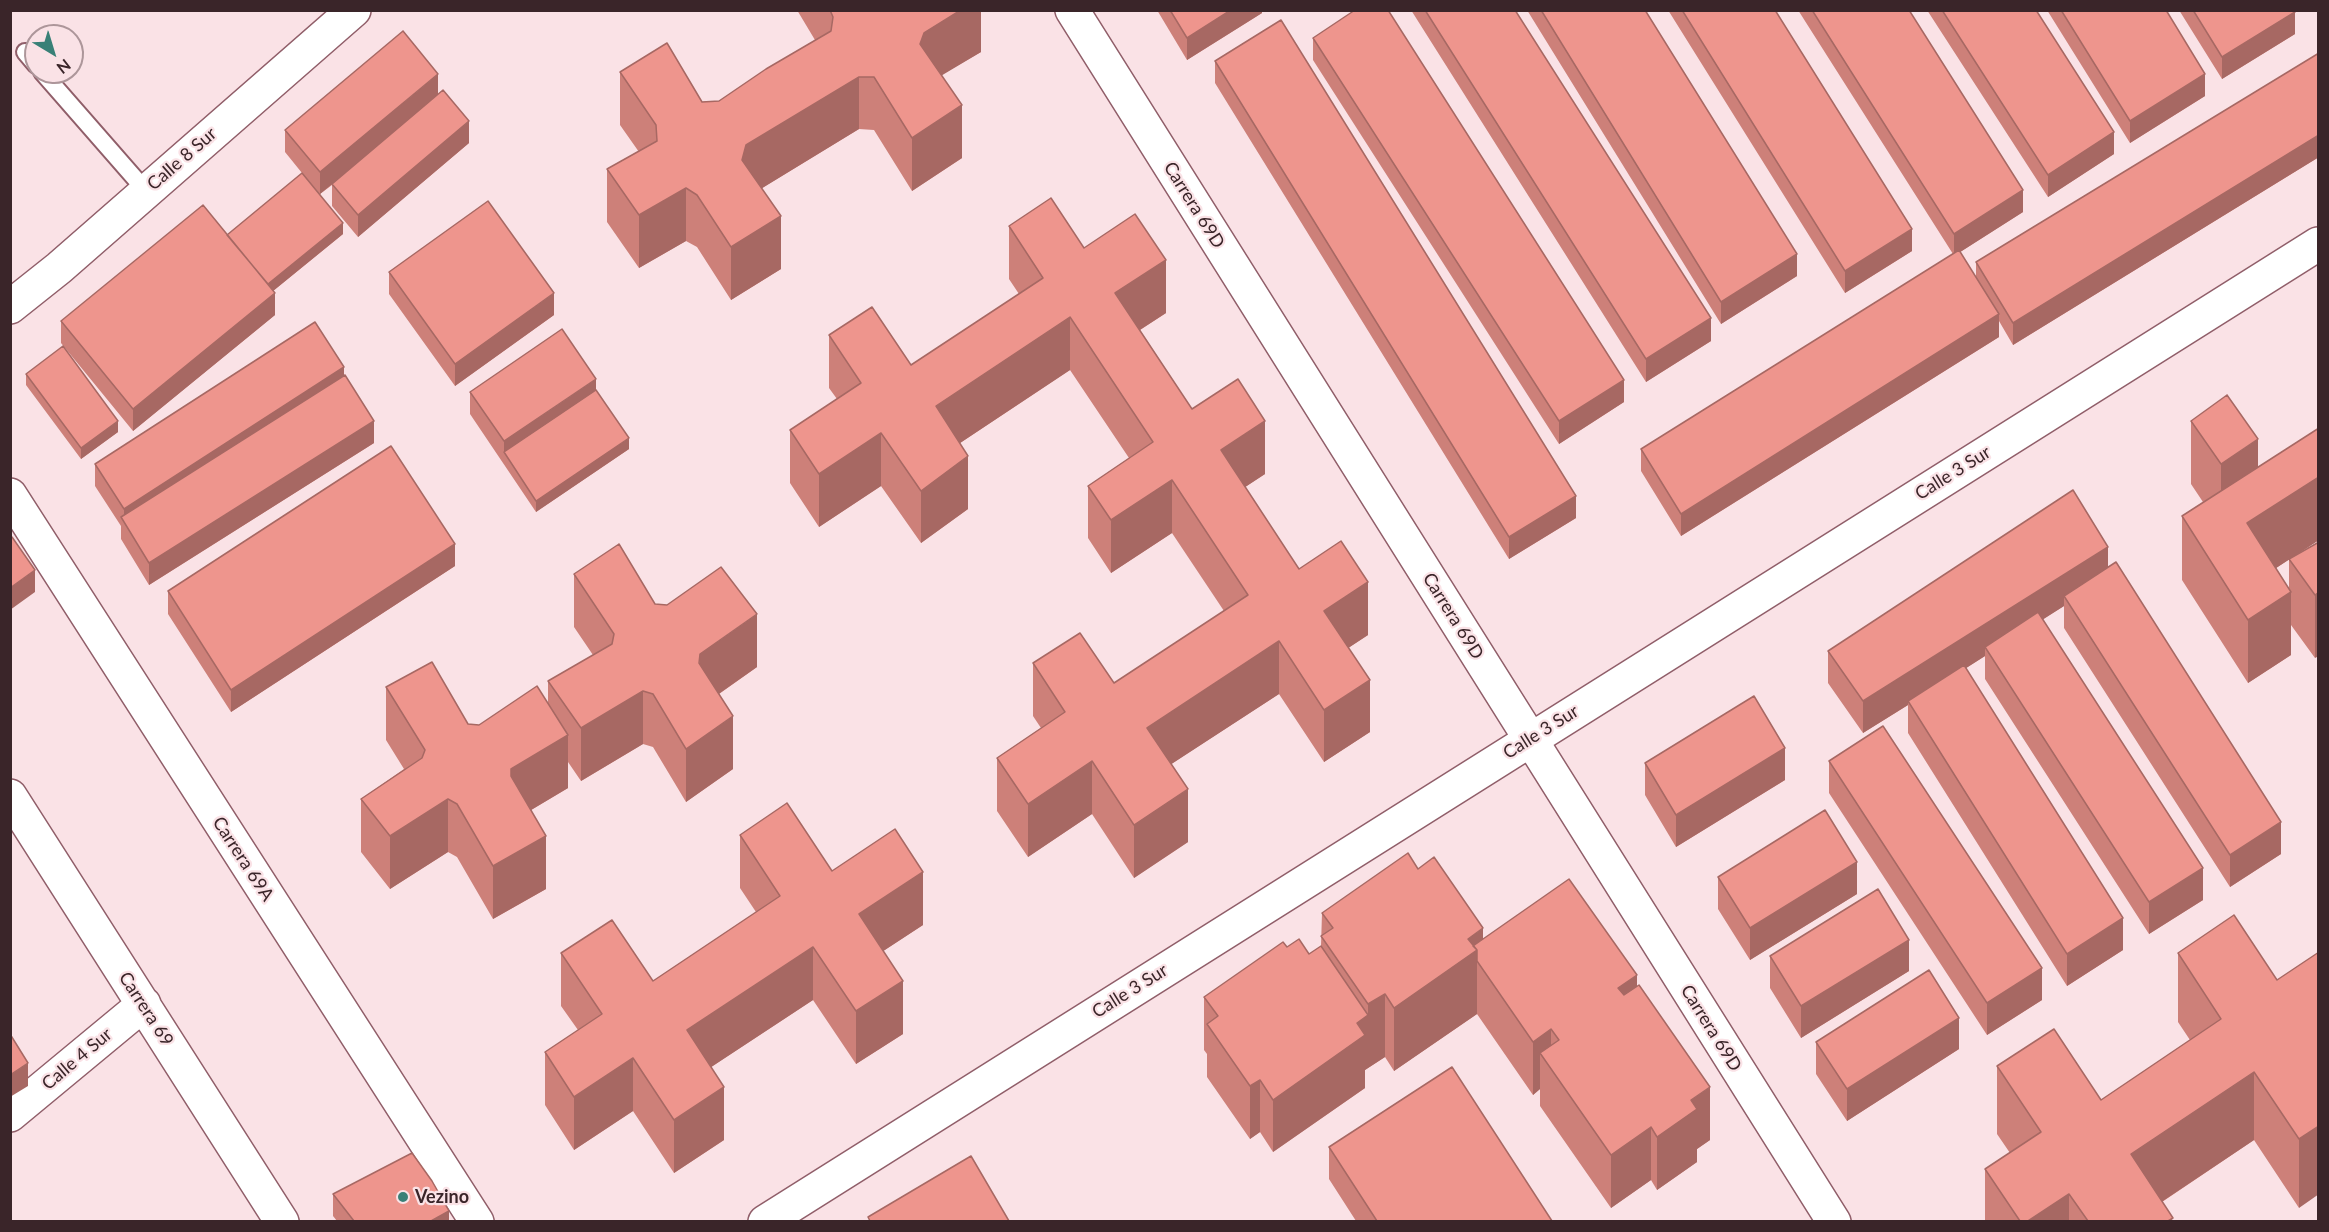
<!DOCTYPE html>
<style>
body{margin:0}
#map{position:relative;width:2329px;height:1232px;overflow:hidden;background:#fae2e6;font-family:Lato,sans-serif}
canvas{display:block}
.frame{position:absolute;inset:0;border:12px solid #3a2529;pointer-events:none}
.north{position:absolute;left:24px;top:24px;width:60px;height:60px;box-sizing:border-box;background:#fae2e6;border:2px solid #ad969a;border-radius:50%;rotate:142deg;font-size:16px;font-weight:700;line-height:24px;text-align:center;color:#3a2529}
.north::after{content:'';display:block;margin:auto;width:21px;height:27px;background:#398077;clip-path:polygon(50% 0,100% 100%,50% 72%,0 100%)}
</style>
<div id="map">
<canvas width="2329" height="1232"></canvas>
<div class="frame"></div>
<div class="north">N</div>
</div>
<script>
const ctx = document.querySelector('canvas').getContext('2d');
ctx.lineJoin = 'round';
const toPath = rows => new Path2D(rows.map(r => 'M' + r).join(''));
function stroke(path, color, width, dash) { ctx.strokeStyle = color; ctx.lineWidth = width; ctx.lineCap = dash ? 'butt' : 'round'; ctx.setLineDash(dash || []); ctx.stroke(path); }
function paint(path, color) { ctx.fillStyle = color; ctx.fill(path, 'evenodd'); }
function write(font, color, halo, rows, align = 'center') {
  ctx.font = font + ' Lato,sans-serif'; ctx.lineWidth = 4.5; ctx.setLineDash([]); ctx.textBaseline = 'middle'; ctx.strokeStyle = halo; ctx.fillStyle = color; for (const [text, x, y, turn = 0] of rows) {
    ctx.save(); ctx.translate(x, y); ctx.rotate((+turn || 0) * Math.PI / 180); ctx.textAlign = isNaN(turn) ? turn : align; if (halo) ctx.strokeText(text, 0, 0); ctx.fillText(text, 0, 0); ctx.restore();
  }
}
const lane = toPath([
 [25,52,36,65],
 [42,72,146,191]
]);
const street = toPath([
 [1072,10,1834,1222],
 [10,495,477,1222],
 [10,796,282,1222],
 [10,1115,144,1004],
 [765,1222,2318,244]
]);
const secondary = toPath([
 [10,307,59,268,354,10]
]);
stroke(lane, '#905e69', 20);
stroke(street, '#905e69', 36);
stroke(secondary, '#905e69', 36);
stroke(lane, '#fff', 16);
stroke(street, '#fff', 33);
stroke(secondary, '#fff', 33);
paint(toPath([
 [797,10,981,10,981,52,941,75,962,158,912,191,874,130,859,129,762,188,781,269,731,300,697,247,686,241,639,268,607,222,607,169,639,152,620,125,620,72,702,102,719,101,815,40],
 [1157,10,1262,10,1262,13,1187,60],
 [1411,10,1515,10,1711,341,1646,382],
 [1527,10,1645,10,1797,276,1721,324],
 [1668,10,1775,10,1912,251,1845,293],
 [1798,10,1909,10,2023,212,1960,252,1976,278,1976,262,2319,53,2319,157,2013,345,1999,321,1999,337,1681,536,1641,471,1641,449,1953,254],
 [1927,10,2036,10,2114,154,2048,197],
 [2047,10,2166,10,2205,96,2130,143],
 [2179,10,2294,10,2295,34,2222,79],
 [1313,38,1624,402,1559,444,1313,60],
 [1215,61,1576,518,1509,559,1215,83],
 [438,94,469,143,358,237,332,206,332,185,320,194,343,234,273,291,275,315,133,431,61,343,61,321,227,235,302,173,285,152,285,130],
 [1009,226,1084,248,1166,313,1140,330,1192,409,1265,474,1245,487,1299,569,1368,635,1348,648,1370,732,1324,762,1279,694,1171,764,1188,842,1134,878,1092,814,1028,857,997,811,997,758,1041,728,1033,716,1033,663,1114,683,1224,611,1172,533,1111,573,1088,538,1088,486,1129,458,1070,370,960,443,968,509,921,543,881,486,819,527,790,483,790,430,837,399,829,388,829,335,911,365,1019,294,1009,279],
 [389,272,554,315,455,386,389,294],
 [26,374,118,432,81,459,26,385],
 [344,376,374,443,149,585,121,539,121,526,95,486,95,464],
 [470,392,629,449,536,512,470,414],
 [2191,421,2258,467,2319,428,2319,540,2276,568,2289,589,2289,559,2319,542,2315,658,2291,625,2291,655,2248,683,2182,580,2182,516,2203,502,2191,484],
 [455,566,231,712,168,614,168,591],
 [2108,568,2281,854,2230,887,2064,628,2064,606,2043,619,2203,900,2149,934,1985,679,1985,656,1966,668,2123,950,2067,986,1908,733,1908,705,1863,733,1828,683,1828,651],
 [574,574,655,604,757,667,719,694,733,769,686,802,653,747,643,744,581,781,568,762,568,788,531,810,546,889,493,919,457,857,448,852,390,889,361,852,361,799,404,769,386,740,386,687,468,724,479,725,548,704,548,681,593,655,574,627],
 [1829,761,2042,1000,1987,1035,1829,793],
 [1645,763,1785,780,1676,847,1645,795],
 [740,835,832,871,923,925,883,951,903,1034,856,1064,813,1000,711,1067,724,1140,674,1173,633,1111,574,1150,545,1105,545,1052,578,1030,561,1006,561,953,653,981,756,912,740,888],
 [1418,869,1483,939,1637,986,1710,1140,1697,1149,1697,1162,1657,1190,1651,1180,1611,1208,1540,1106,1540,1089,1533,1095,1477,1014,1394,1071,1385,1057,1368,1068,1365,1070,1365,1088,1273,1152,1260,1132,1250,1139,1207,1077,1207,1054,1204,1050,1204,997,1287,947,1309,954,1321,946,1322,913],
 [1718,877,1857,894,1750,960,1718,909],
 [2319,952,2299,1208,2254,1140,2162,1202,2173,1221,1985,1221,1985,1169,2010,1153,1997,1134,1997,1066,2101,1100,2190,1040,2178,1022,2178,953,2277,980],
 [1770,956,1909,971,1801,1038,1770,988],
 [1816,1042,1959,1049,1847,1121,1816,1074],
 [1329,1147,1552,1221,1356,1221,1329,1179],
 [333,1194,449,1221,337,1221,333,1216]
]), '#cd8079');
paint(toPath([
 [961,10,981,10,981,52,924,86,920,44,924,33],
 [1231,10,1262,10,1262,13,1187,60,1187,38],
 [2295,12,2295,34,2222,79,2222,57],
 [438,74,438,96,320,194,320,172],
 [2205,74,2205,96,2130,143,2130,121],
 [859,77,859,129,746,198,742,160,746,145],
 [962,105,962,158,912,191,912,138],
 [469,121,469,143,358,237,358,215],
 [2114,132,2114,154,2048,197,2048,175],
 [2319,135,2319,157,2013,345,2013,323],
 [686,188,686,241,639,268,639,215],
 [2023,190,2023,212,1954,256,1954,234],
 [781,216,781,269,731,300,731,247],
 [343,223,343,234,262,300,262,289],
 [1912,229,1912,251,1845,293,1845,271],
 [1797,254,1797,276,1721,324,1721,302],
 [1166,260,1166,313,1115,346,1115,293],
 [275,293,275,315,133,431,133,409],
 [554,293,554,315,455,386,455,364],
 [1999,314,1999,337,1681,536,1681,514],
 [1070,317,1070,370,936,459,936,406],
 [1711,318,1711,341,1646,382,1646,359],
 [344,367,344,389,124,522,124,509],
 [596,379,596,401,504,452,504,441],
 [1624,380,1624,402,1559,444,1559,421],
 [118,421,118,432,81,459,81,448],
 [374,421,374,443,149,585,149,563],
 [1265,421,1265,474,1221,503,1221,450],
 [881,433,881,486,819,527,819,474],
 [629,438,629,449,536,512,536,501],
 [2258,439,2258,502,2221,528,2221,464],
 [968,456,968,509,921,543,921,491],
 [2319,477,2319,540,2247,587,2247,523],
 [1172,480,1172,533,1111,573,1111,520],
 [1576,496,1576,518,1509,559,1509,537],
 [455,544,455,566,231,712,231,690],
 [2108,547,2108,579,2064,596,2064,606,1989,654,1985,647,1985,656,1910,704,1908,701,1908,705,1863,733,1863,701],
 [35,570,35,592,10,610,10,588],
 [1368,582,1368,635,1324,664,1324,611],
 [2291,592,2291,655,2248,683,2248,620],
 [2319,592,2319,656,2315,658,2315,595],
 [757,614,757,667,700,707,700,654],
 [1279,641,1279,694,1147,780,1147,728],
 [1370,680,1370,732,1324,762,1324,710],
 [643,691,643,744,581,781,581,728],
 [733,716,733,769,686,802,686,749],
 [568,735,568,788,511,822,511,769],
 [1785,748,1785,780,1676,847,1676,815],
 [1092,761,1092,814,1028,857,1028,804],
 [1188,789,1188,842,1134,878,1134,825],
 [448,799,448,852,390,889,390,836],
 [2281,822,2281,854,2230,887,2230,855],
 [546,836,546,889,493,919,493,866],
 [1857,862,1857,894,1750,960,1750,928],
 [2203,868,2203,900,2149,934,2149,902],
 [923,872,923,925,859,967,859,914],
 [2123,918,2123,950,2067,986,2067,954],
 [1483,928,1483,970,1477,961,1477,1014,1394,1071,1394,1008,1468,939],
 [1909,940,1909,971,1801,1038,1801,1006],
 [813,947,813,1000,687,1083,687,1030],
 [2042,968,2042,1000,1987,1035,1987,1003],
 [1637,975,1637,1028,1618,988],
 [903,981,903,1034,856,1064,856,1011],
 [1385,994,1385,1057,1365,1070,1365,1088,1273,1152,1273,1100,1357,1023,1368,1015,1368,1004],
 [1959,1018,1959,1049,1847,1121,1847,1089],
 [1551,1029,1551,1069,1540,1053,1540,1089,1533,1095,1533,1042],
 [633,1058,633,1111,574,1150,574,1097],
 [28,1063,28,1086,10,1097,10,1075],
 [2254,1072,2254,1140,2133,1221,2131,1154],
 [1260,1080,1260,1132,1250,1139,1250,1086],
 [724,1087,724,1140,674,1173,674,1120],
 [1710,1087,1710,1140,1697,1149,1697,1162,1657,1190,1657,1137,1691,1100],
 [2319,1126,2319,1194,2299,1208,2299,1139],
 [1651,1127,1651,1180,1611,1208,1611,1155],
 [2069,1194,2069,1221,2028,1221],
 [449,1211,449,1221,431,1221]
]), '#a76863');
const building = toPath([
 [830,10,961,10,924,33,920,44,962,105,912,138,874,77,859,77,746,145,742,160,781,216,731,247,697,195,686,188,639,215,607,169,657,141,656,125,620,72,667,43,702,102,719,101,766,69,831,31,833,17,830,10],
 [1170,10,1231,10,1187,38,1170,10],
 [1355,10,1388,10,1624,380,1559,421,1313,38,1355,10],
 [1425,10,1515,10,1711,318,1646,359,1425,10],
 [1541,10,1645,10,1797,254,1721,302,1541,10],
 [1682,10,1775,10,1912,229,1845,271,1682,10],
 [1812,10,1909,10,2023,190,1954,234,1812,10],
 [1942,10,2036,10,2114,132,2048,175,1942,10],
 [2061,10,2166,10,2205,74,2130,121,2061,10],
 [2193,10,2294,10,2295,12,2222,57,2193,10],
 [1281,20,1576,496,1509,537,1215,61,1281,20],
 [403,31,438,74,320,172,285,130,403,31],
 [2319,53,2319,135,2013,323,1976,262,2319,53],
 [443,90,469,121,358,215,332,184,443,90],
 [302,173,343,223,268,284,227,235,302,173],
 [1051,198,1084,248,1135,214,1166,260,1115,293,1192,409,1238,379,1265,421,1221,450,1299,569,1341,541,1368,582,1324,611,1370,680,1324,710,1279,641,1147,728,1188,789,1134,825,1092,761,1028,804,997,758,1065,712,1033,663,1080,633,1114,683,1248,595,1172,480,1111,520,1088,486,1153,442,1070,317,936,406,968,456,921,491,881,433,819,474,790,430,861,383,829,335,872,307,911,365,1043,278,1009,226,1051,198],
 [488,201,554,293,455,364,389,272,488,201],
 [203,205,275,293,133,409,61,321,203,205],
 [1959,250,1999,314,1681,514,1641,449,1959,250],
 [315,322,344,367,124,509,95,464,315,322],
 [562,329,596,379,504,441,470,392,562,329],
 [63,346,118,421,81,448,26,374,63,346],
 [345,375,374,421,149,563,121,517,345,375],
 [596,390,629,438,536,501,504,452,596,390],
 [2227,395,2258,439,2221,464,2191,421,2227,395],
 [2319,428,2319,477,2247,523,2291,592,2248,620,2182,516,2319,428],
 [391,446,455,544,231,690,168,591,391,446],
 [2073,490,2108,547,1863,701,1828,651,2073,490],
 [12,537,35,570,10,588,10,538,12,537],
 [2319,542,2319,592,2315,595,2289,559,2319,542],
 [619,544,655,604,667,605,721,567,757,614,700,654,699,663,733,716,686,749,653,694,643,691,581,728,548,681,612,644,614,634,574,574,619,544],
 [2116,562,2281,822,2230,855,2064,596,2116,562],
 [2038,612,2203,868,2149,902,1985,647,2038,612],
 [432,662,468,724,479,725,537,686,568,735,511,769,511,776,546,836,493,866,457,804,448,799,390,836,361,799,422,758,425,750,386,687,432,662],
 [1964,665,2123,918,2067,954,1908,701,1964,665],
 [1754,696,1785,748,1676,815,1645,763,1754,696],
 [1883,726,2042,968,1987,1003,1829,761,1883,726],
 [787,803,832,871,895,829,923,872,859,914,903,981,856,1011,813,947,687,1030,724,1087,674,1120,633,1058,574,1097,545,1052,602,1014,561,953,612,920,653,981,780,896,740,835,787,803],
 [1825,810,1857,862,1750,928,1718,877,1825,810],
 [1408,853,1418,869,1434,857,1483,928,1468,939,1477,950,1394,1008,1385,994,1368,1004,1321,936,1333,928,1322,913,1408,853],
 [1569,879,1637,975,1618,988,1624,995,1639,985,1710,1087,1691,1100,1697,1109,1657,1137,1651,1127,1611,1155,1540,1053,1559,1040,1551,1029,1533,1042,1477,961,1477,950,1473,946,1569,879],
 [1878,889,1909,940,1801,1006,1770,956,1878,889],
 [2234,915,2277,980,2319,952,2319,1126,2299,1139,2254,1072,2131,1154,2173,1218,2168,1221,2088,1221,2069,1194,2028,1221,2020,1221,1985,1169,2041,1132,1997,1066,2054,1029,2101,1100,2221,1019,2178,953,2234,915],
 [1299,939,1309,954,1321,946,1368,1015,1357,1023,1365,1035,1273,1100,1260,1080,1250,1086,1207,1024,1218,1016,1204,997,1283,942,1287,947,1299,939],
 [1929,970,1959,1018,1847,1089,1816,1042,1929,970],
 [10,1034,28,1063,10,1075,10,1034],
 [1452,1067,1552,1221,1377,1221,1329,1147,1452,1067],
 [412,1153,432,1181,449,1211,431,1221,354,1221,333,1194,412,1153],
 [971,1156,1009,1221,870,1221,868,1217,971,1156]
]);
paint(building, '#ee958d');
stroke(building, '#a76863', 1.5);
for (const [x, y, r, color] of [
 [403,1197,6,"#398077"]
]) { const dot = new Path2D(); dot.arc(x, y, r, 0, 2 * Math.PI); ctx.fillStyle = color; ctx.fill(dot); stroke(dot, '#fae2e6', 2); }
write('18px', '#3a2529', '#fae2e6', [
 ["Calle 8 Sur",182,159,-41],
 ["Carrera 69D",1194,205,58],
 ["Calle 3 Sur",1953,473,-32],
 ["Carrera 69D",1453,616,58],
 ["Calle 3 Sur",1541,732,-32],
 ["Carrera 69A",243,859,57],
 ["Calle 3 Sur",1130,991,-32],
 ["Carrera 69",146,1009,57],
 ["Carrera 69D",1711,1028,58],
 ["Calle 4 Sur",77,1059,-40]
]);
write('bold 18px', '#3a2529', '#fae2e6', [
 ["Vezino",415,1197]
], 'left');
</script>
